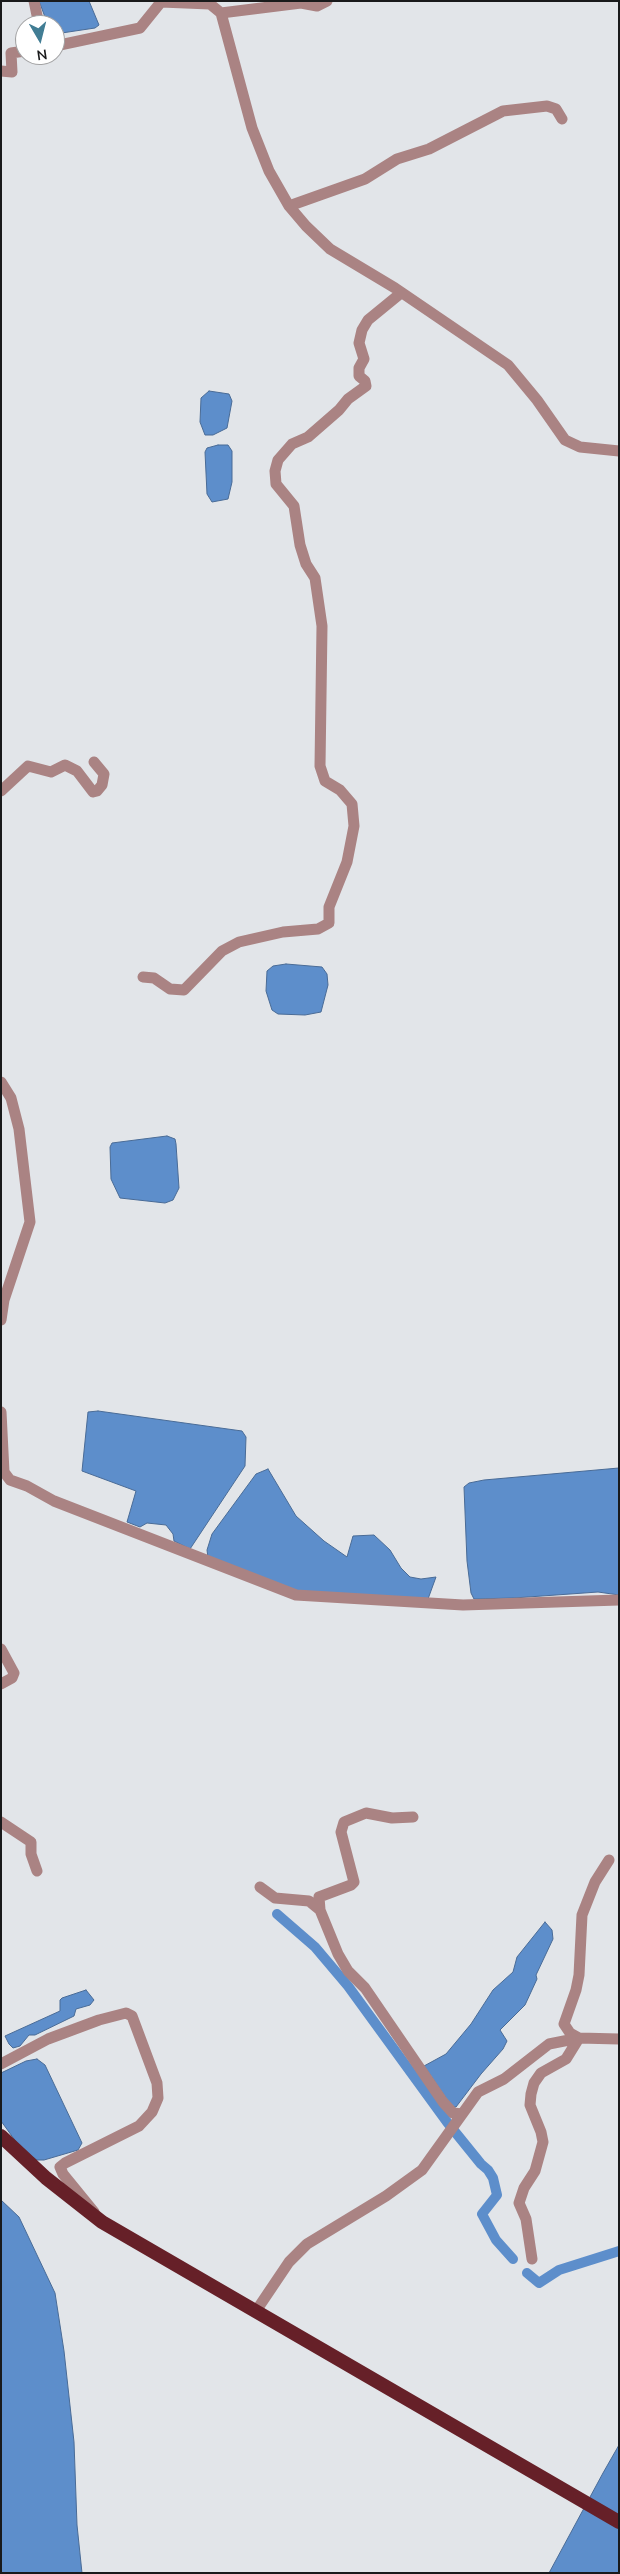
<!DOCTYPE html>
<style>
body{margin:0}
#map{position:relative;width:620px;height:2574px;overflow:hidden;background:#e2e5e9;font-family:"Nunito Sans",sans-serif}
canvas{display:block}
.frame{position:absolute;inset:0;border:2px solid #191a1b;pointer-events:none}
.north{position:absolute;left:15px;top:15px;width:50px;height:50px;box-sizing:border-box;background:#fff;border:1px solid #a3a3a4;border-radius:50%;rotate:172deg;font-size:14px;font-weight:700;line-height:20px;text-align:center;color:#191a1b}
.north::after{content:'';display:block;margin:auto;width:18px;height:22px;background:#417d94;clip-path:polygon(50% 0,100% 100%,50% 72%,0 100%)}
</style>
<div id="map">
<canvas width="620" height="2574"></canvas>
<div class="frame"></div>
<div class="north">N</div>
</div>
<script>
const ctx = document.querySelector('canvas').getContext('2d');
ctx.lineJoin = 'round';
function paint(path, color) { ctx.fillStyle = color; ctx.fill(path, 'evenodd'); }
const toPath = rows => new Path2D(rows.map(r => 'M' + r).join(''));
function stroke(path, color, width, dash) { ctx.strokeStyle = color; ctx.lineWidth = width; ctx.lineCap = dash ? 'butt' : 'round'; ctx.setLineDash(dash || []); ctx.stroke(path); }
const water = toPath([
 [39,1,89,1,99,25,95,28,55,34,55,25,48,25,39,1],
 [209,391,229,394,232,401,227,428,213,435,205,435,200,422,201,398,209,391],
 [218,445,228,445,232,451,232,482,228,499,212,502,207,494,205,452,207,448,218,445],
 [286,964,322,967,327,974,328,985,321,1012,305,1015,278,1014,272,1010,266,991,267,971,273,966,286,964],
 [167,1136,175,1139,176,1144,179,1188,173,1200,165,1203,120,1198,111,1179,110,1147,112,1143,167,1136],
 [98,1411,242,1431,246,1437,245,1466,190,1549,174,1541,173,1534,166,1525,147,1523,140,1527,127,1522,136,1491,82,1471,88,1412,98,1411],
 [619,1468,619,1595,598,1592,514,1598,474,1599,471,1593,467,1561,464,1487,469,1483,484,1480,619,1468],
 [268,1469,296,1516,324,1541,347,1557,353,1536,374,1535,390,1550,401,1568,410,1577,421,1579,436,1577,428,1599,292,1591,208,1558,207,1550,212,1534,256,1474,268,1469],
 [545,1922,552,1930,553,1939,536,1975,537,1979,525,2005,500,2030,507,2041,503,2049,481,2074,456,2107,452,2107,424,2066,446,2054,471,2024,493,1990,513,1972,517,1957,545,1922],
 [86,1990,94,2000,90,2005,76,2009,74,2016,35,2035,29,2035,20,2046,13,2048,9,2044,5,2036,60,2011,60,2000,62,1998,86,1990],
 [37,2059,45,2065,82,2143,78,2150,44,2160,37,2160,22,2150,1,2121,1,2073,26,2061,37,2059],
 [1,2200,19,2217,55,2293,64,2351,74,2442,77,2525,82,2573,1,2573,1,2200],
 [619,2445,619,2573,549,2573,603,2473,619,2445]
]);
paint(water, '#5d8ecb');
stroke(water, '#496b96', 1);
stroke(toPath([
 [277,1914,315,1947,348,1986,447,2122,481,2164,488,2170,493,2178,497,2195,482,2214,496,2240,513,2259],
 [527,2273,539,2283,559,2270,619,2251]
]), '#5d8ecb', 10);
stroke(toPath([
 [34,1,39,25],
 [221,13,301,3,317,6,327,1],
 [55,46,140,28,161,2,210,4,221,13,252,128,269,171,289,206,306,226,330,249,395,288,508,365,537,400,565,440,580,447,619,451],
 [1,71,12,72,11,53,25,51],
 [289,206,365,179,397,159,429,149,503,111,547,106,556,109,562,119],
 [1,791,28,766,51,772,65,765,77,771,93,792,97,791,102,785,104,774,94,762],
 [143,977,154,978,170,989,184,990,222,951,239,942,283,932,318,929,329,923,329,907,347,862,354,826,352,804,340,790,325,781,320,766,322,626,315,578,306,564,300,545,294,506,276,484,275,471,278,460,292,444,308,437,339,410,348,399,366,386,365,381,359,376,359,368,364,359,359,343,362,330,368,320,401,293],
 [1,1082,11,1098,19,1129,30,1222,4,1300,1,1320],
 [1,1412,4,1472,10,1480,27,1486,54,1501,296,1595,463,1605,619,1600],
 [1,1649,14,1673,12,1678,1,1684],
 [1,1822,31,1842,31,1854,37,1871],
 [260,1887,275,1898,309,1901,320,1910,338,1954,348,1971,365,1988,443,2102,453,2113,462,2114],
 [320,1910,319,1897,351,1885,354,1882,341,1832,344,1822,366,1813,392,1818,413,1817],
 [1,2064,48,2039,99,2020,126,2013,132,2016,157,2083,158,2098,152,2112,139,2126,65,2163,60,2167,63,2174,94,2212],
 [532,2259,526,2219,519,2203,524,2188,535,2171,543,2142,541,2132,530,2105,531,2094,534,2083,541,2073,566,2059,579,2038,570,2033,564,2024,576,1990,579,1975,582,1915,595,1882,609,1860],
 [256,2311,289,2262,307,2244,386,2196,422,2170,478,2092,504,2079,549,2044,579,2038,619,2039]
]), '#aa8383', 11);
stroke(toPath([
 [1,2136,46,2178,102,2222,619,2522]
]), '#662028', 14);
</script>
